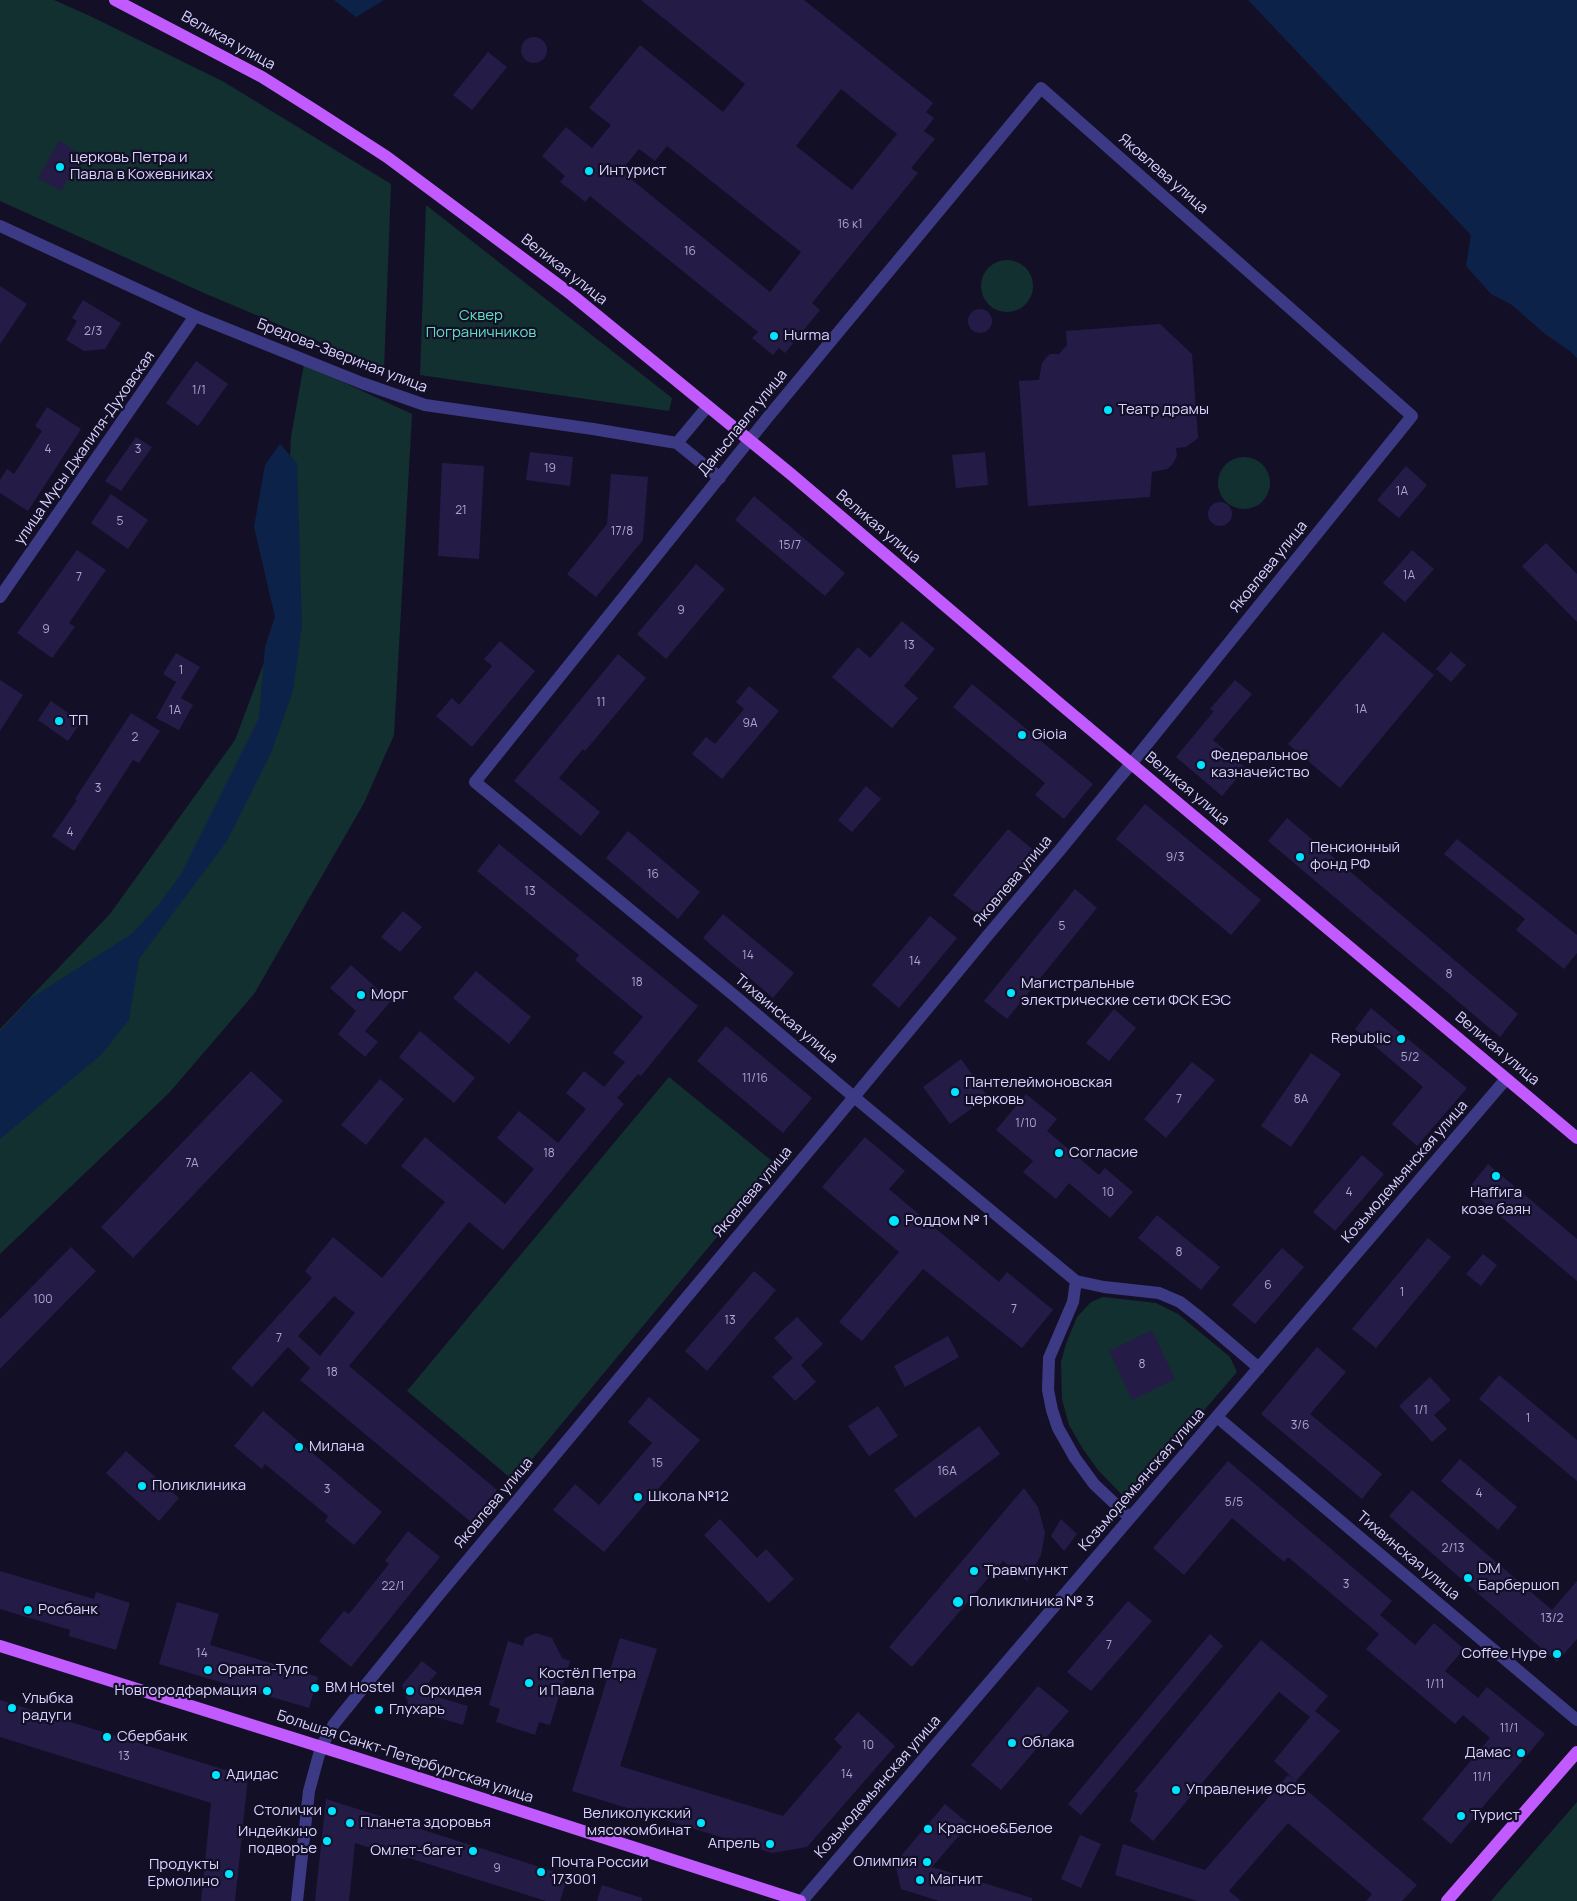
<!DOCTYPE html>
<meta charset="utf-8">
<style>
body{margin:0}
canvas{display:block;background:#130f26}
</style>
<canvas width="1577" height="1901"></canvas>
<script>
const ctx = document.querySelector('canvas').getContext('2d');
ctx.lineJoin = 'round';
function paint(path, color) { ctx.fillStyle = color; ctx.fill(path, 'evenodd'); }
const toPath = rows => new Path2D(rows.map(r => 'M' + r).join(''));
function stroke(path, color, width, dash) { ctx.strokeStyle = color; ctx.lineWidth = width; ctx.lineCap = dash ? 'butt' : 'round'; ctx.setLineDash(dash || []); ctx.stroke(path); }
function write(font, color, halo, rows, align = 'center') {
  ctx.font = font + ' Manrope,sans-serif'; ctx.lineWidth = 4.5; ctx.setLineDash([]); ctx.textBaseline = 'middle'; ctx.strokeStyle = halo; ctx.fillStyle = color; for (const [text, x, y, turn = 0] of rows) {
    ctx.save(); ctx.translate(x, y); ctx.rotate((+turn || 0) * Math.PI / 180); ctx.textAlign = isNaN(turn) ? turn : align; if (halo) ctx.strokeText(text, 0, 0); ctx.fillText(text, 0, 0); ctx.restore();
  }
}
paint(toPath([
 [0,0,54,0,90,16,224,82,391,184,384,369,204,293,0,201],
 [426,205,672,398,669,411,420,375],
 '981 286a26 26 0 1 1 52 0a26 26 0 1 1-52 0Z',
 [304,364,412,414,394,735,364,803,254,994,169,1093,0,1254,0,1029,110,914,235,740,283,612,291,437],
 '1218 483a26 26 0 1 1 52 0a26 26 0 1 1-52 0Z',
 [669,1077,777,1165,514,1481,407,1391],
 [1103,1297,1156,1303,1178,1314,1230,1357,1237,1372,1127,1500,1098,1470,1083,1449,1069,1425,1062,1399,1061,1362,1066,1344,1077,1317,1091,1302],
 [1577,1802,1577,1901,1491,1901]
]), '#12302f');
paint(toPath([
 [334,0,384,0,356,17],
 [1248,0,1577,0,1577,358,1570,351,1545,334,1512,305,1491,294,1466,266,1471,235],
 [280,444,297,463,302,625,293,691,271,753,227,841,139,959,129,1020,101,1055,0,1139,0,1031,31,998,133,933,159,904,181,874,259,718,265,647,275,617,254,527,265,465]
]), '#0c2248');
paint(toPath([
 [641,0,804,0,933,103,926,112,934,118,924,131,935,139,911,168,918,173,812,303,820,310,785,353,779,348,773,355,752,338,758,332,590,196,585,202,573,192,560,182,565,176,542,156,566,127,592,148,611,125,589,108,640,45,723,112,745,84],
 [841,89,897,134,852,190,796,146],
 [667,146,801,252,770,292,621,171,639,149,655,161],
 '521 50a13 13 0 1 1 26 0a13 13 0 1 1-26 0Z',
 [488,52,507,67,472,110,453,95],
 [59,141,82,155,61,191,38,178],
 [0,286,27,304,0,344],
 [83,300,121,323,105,349,84,351,66,340,77,321,72,318],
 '968 321a12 12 0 1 1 24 0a12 12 0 1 1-24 0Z',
 [1160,324,1192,354,1198,438,1186,447,1176,448,1177,456,1172,465,1167,469,1152,472,1150,497,1028,506,1019,381,1039,380,1042,363,1045,359,1050,354,1059,354,1067,345,1066,331],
 [196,361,228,384,198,426,166,403],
 [47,407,81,429,28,511,0,493,0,480,7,469,14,474,42,431,35,426],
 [136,437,152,447,121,491,105,481],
 [530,452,573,457,570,486,526,480],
 [985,452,988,485,956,488,952,455],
 [442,463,484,466,479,559,438,556],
 [1406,466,1427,485,1399,518,1377,500],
 [611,474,648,477,643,540,596,597,567,574,607,524],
 [111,494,148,520,128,549,91,523],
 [754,496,845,573,825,596,735,520],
 '1208 514a12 12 0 1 1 24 0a12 12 0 1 1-24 0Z',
 [1546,543,1577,574,1577,622,1522,566],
 [77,550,106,570,69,623,75,627,52,658,17,633],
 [1412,550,1434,569,1405,602,1383,583],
 [696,564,725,589,666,659,637,634],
 [902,621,935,649,904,686,918,698,892,728,832,677,858,647,870,658],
 [1383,632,1434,675,1340,788,1288,744],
 [500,641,535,671,472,747,436,716,452,698,459,705,492,666,484,659],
 [1451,652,1466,665,1451,682,1436,669],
 [176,653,200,667,181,698,193,705,179,730,156,718,176,682,163,674],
 [618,654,646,678,585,751,583,749,559,778,600,812,581,836,514,781],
 [0,680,23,695,0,731],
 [1235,680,1252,694,1213,740,1246,768,1222,796,1176,757,1214,711,1210,709],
 [972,684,1093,784,1064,819,1035,795,1045,783,953,707],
 [749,686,779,711,722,779,692,754,706,737,715,744,744,709,736,702],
 [51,701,81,722,68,741,38,720],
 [131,713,160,731,139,763,133,760,74,851,52,836,77,800,75,799],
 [866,786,881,799,852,832,838,820],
 [1145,804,1261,900,1231,935,1116,839],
 [1287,818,1518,1014,1500,1037,1268,841],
 [1008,829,1036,852,981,917,953,895],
 [628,831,700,892,678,919,606,858],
 [1457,839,1577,935,1577,953,1564,969,1516,930,1525,919,1444,854],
 [499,844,698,1006,641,1076,638,1074,617,1098,624,1104,503,1250,469,1222,349,1366,497,1490,471,1522,300,1380,310,1368,288,1347,252,1387,231,1368,312,1278,305,1271,333,1237,382,1278,445,1202,401,1166,425,1137,505,1204,534,1169,497,1138,519,1111,558,1143,586,1109,566,1093,584,1071,604,1087,625,1062,613,1053,643,1017,575,960,579,955,477,871],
 [334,1296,355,1313,320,1356,298,1336],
 [1075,889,1097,908,1007,1019,984,1001],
 [403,911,422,927,400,952,381,937],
 [723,914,794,973,773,998,703,938],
 [930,916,957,938,899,1008,872,985],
 [351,965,391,1001,365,1031,378,1042,365,1057,338,1034,356,1011,330,988],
 [476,971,531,1017,509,1044,453,998],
 [1371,1008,1467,1088,1417,1146,1392,1124,1423,1087,1355,1029],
 [1114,1009,1136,1028,1109,1061,1086,1043],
 [726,1026,812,1098,783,1133,697,1061],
 [420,1031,475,1078,454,1103,399,1057],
 [1311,1053,1341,1074,1291,1147,1261,1126],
 [961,1059,988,1097,950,1124,923,1087],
 [1192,1062,1215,1080,1166,1138,1144,1119],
 [251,1071,283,1101,133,1258,101,1227],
 [380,1079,404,1099,366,1145,341,1125],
 [1026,1094,1057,1119,1047,1131,1099,1175,1105,1168,1133,1192,1110,1218,1069,1183,1056,1199,1023,1172,1033,1161,996,1130],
 [865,1137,905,1171,889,1189,999,1282,1007,1272,1053,1310,1022,1348,923,1269,862,1341,839,1322,899,1252,822,1187],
 [1362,1155,1384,1174,1335,1231,1313,1212],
 [1488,1164,1577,1239,1577,1281,1468,1189],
 [1157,1215,1220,1267,1201,1290,1138,1238],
 [1428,1238,1451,1257,1376,1348,1352,1329],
 [71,1247,96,1271,0,1369,0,1319],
 [1282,1248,1304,1267,1255,1324,1232,1305],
 [1483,1254,1497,1265,1481,1286,1466,1274],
 [754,1271,776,1290,707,1371,685,1351],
 [797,1317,823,1344,801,1365,816,1382,795,1401,772,1377,793,1358,774,1338],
 [1152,1330,1175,1379,1132,1400,1109,1351],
 [948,1336,959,1357,905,1387,894,1366],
 [1317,1347,1346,1372,1310,1414,1382,1474,1362,1499,1261,1414],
 [1499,1375,1577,1440,1577,1481,1479,1399],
 [1430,1377,1451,1400,1434,1415,1447,1429,1432,1442,1399,1406],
 [649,1397,700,1440,604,1552,553,1510,575,1484,599,1505,652,1443,628,1422],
 [878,1406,898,1436,869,1456,848,1426],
 [263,1411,382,1512,354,1545,325,1521,328,1516,265,1464,262,1469,234,1446],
 [979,1426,1000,1454,915,1518,894,1490],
 [126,1451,179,1498,159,1521,106,1473],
 [1460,1459,1517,1507,1498,1530,1441,1481],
 [1228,1461,1392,1601,1380,1615,1415,1645,1434,1623,1464,1649,1445,1671,1478,1698,1487,1687,1545,1734,1451,1844,1422,1819,1490,1738,1463,1715,1455,1724,1366,1649,1379,1634,1288,1557,1284,1562,1232,1518,1184,1575,1153,1548],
 [1024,1488,1038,1507,1045,1533,1041,1555,1027,1581,1003,1561,912,1667,889,1647],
 [1412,1490,1552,1610,1577,1581,1577,1639,1557,1662,1389,1516],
 [720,1519,757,1558,766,1549,794,1579,769,1603,704,1535],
 [1061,1519,1077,1534,1064,1551,1051,1536],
 [408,1531,440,1557,351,1667,319,1641,344,1611,349,1614,389,1564,385,1561],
 [0,1571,94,1599,96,1592,130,1603,116,1650,69,1636,70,1630,0,1609],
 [1128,1601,1152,1621,1091,1691,1067,1672],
 [177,1602,219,1614,210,1645,318,1677,309,1708,159,1664],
 [536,1633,552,1638,562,1658,570,1661,550,1725,539,1722,535,1735,496,1722,500,1709,489,1705,508,1641,523,1646,525,1638],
 [1210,1634,1223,1646,1081,1815,1068,1804],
 [620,1638,657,1649,620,1766,783,1816,842,1747,834,1739,858,1712,895,1746,807,1847,772,1853,572,1791],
 [1261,1640,1328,1696,1315,1711,1340,1731,1296,1781,1417,1885,1402,1901,1366,1901,1372,1894,1288,1823,1229,1891,1241,1901,1197,1901,1115,1875,1123,1844,1205,1870,1288,1775,1295,1780,1274,1761,1310,1717,1279,1692,1153,1841,1130,1821,1138,1793,1134,1792],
 [422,1661,437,1673,420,1692,468,1706,463,1725,410,1709,402,1685],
 [1038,1686,1069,1711,1001,1790,971,1765],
 [0,1700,248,1777,235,1901,201,1901,211,1803,0,1737],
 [326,1799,568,1876,560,1901,546,1901,406,1857,406,1859,355,1843,349,1901,315,1901],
 [945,1804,969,1824,932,1867,1032,1898,1032,1901,939,1901,901,1889,895,1863],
 [1080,1835,1101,1844,1081,1888,1061,1879],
 [602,1885,642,1898,642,1901,597,1901]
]), '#241b47');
stroke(toPath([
 [0,226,195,316,362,383,425,405,593,429,677,443,720,478],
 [677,443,707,407],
 [0,597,195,316],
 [1076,1281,1073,1302,1049,1358,1048,1390,1052,1410,1058,1428,1075,1458,1094,1484,1130,1518],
 [1217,1417,1577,1720],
 [297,1901,309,1791,321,1747,334,1724,437,1597,521,1496,630,1365,854,1097,942,991,988,935,1060,850,1119,778,1131,764,1412,416,1041,88,768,417,475,782,736,997,854,1097,1076,1281,1104,1287,1159,1293,1180,1302,1198,1316,1259,1368],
 [802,1901,1506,1079]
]), '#3d3a85', 12);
stroke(toPath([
 [115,0,262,77,316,111,387,157,572,295,792,475,1059,703,1577,1138],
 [0,1646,347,1755,800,1901],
 [1447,1901,1577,1752]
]), '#c25bff', 12);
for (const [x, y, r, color] of [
 [60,167,5,"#00e5ff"],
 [589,171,5,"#00e5ff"],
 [774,336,5,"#00e5ff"],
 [1108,410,5,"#00e5ff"],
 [59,721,5,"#00e5ff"],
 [1022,735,5,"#00e5ff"],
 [1201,765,5,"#00e5ff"],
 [1300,857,5,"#00e5ff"],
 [1011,993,5,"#00e5ff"],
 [361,995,5,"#00e5ff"],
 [1401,1039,5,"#00e5ff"],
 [955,1092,5,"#00e5ff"],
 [1059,1153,5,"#00e5ff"],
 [1496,1176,5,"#00e5ff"],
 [894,1221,6,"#00e5ff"],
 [299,1447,5,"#00e5ff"],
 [142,1486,5,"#00e5ff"],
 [638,1497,5,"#00e5ff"],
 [974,1571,5,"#00e5ff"],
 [1468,1578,5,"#00e5ff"],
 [958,1602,6,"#00e5ff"],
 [28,1610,5,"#00e5ff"],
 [1557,1654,5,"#00e5ff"],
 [208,1670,5,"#00e5ff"],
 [529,1683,5,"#00e5ff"],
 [315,1688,5,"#00e5ff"],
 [267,1691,5,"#00e5ff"],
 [410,1691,5,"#00e5ff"],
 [12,1708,5,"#00e5ff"],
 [379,1710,5,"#00e5ff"],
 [107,1737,5,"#00e5ff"],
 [1012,1743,5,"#00e5ff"],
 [1521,1753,5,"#00e5ff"],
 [216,1775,5,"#00e5ff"],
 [1176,1790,5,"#00e5ff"],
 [332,1811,5,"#00e5ff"],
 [1461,1816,5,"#00e5ff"],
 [350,1823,5,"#00e5ff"],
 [701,1823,5,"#00e5ff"],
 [928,1829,5,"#00e5ff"],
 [327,1841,5,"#00e5ff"],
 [770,1844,5,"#00e5ff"],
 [473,1851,5,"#00e5ff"],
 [927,1862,5,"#00e5ff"],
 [541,1872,5,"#00e5ff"],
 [229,1874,5,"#00e5ff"],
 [920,1880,5,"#00e5ff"]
]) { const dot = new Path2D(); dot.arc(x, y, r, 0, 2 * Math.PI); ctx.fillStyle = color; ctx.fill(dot); stroke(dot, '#130f26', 2); }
write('12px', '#aca6d1', null, [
 ["16 к1",850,225],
 ["16",690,252],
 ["2/3",93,332],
 ["1/1",199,391],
 ["4",48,450],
 ["3",138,450],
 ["19",550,469],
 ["1А",1402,492],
 ["21",461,511],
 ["5",120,522],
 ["17/8",622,532],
 ["15/7",790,546],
 ["1А",1409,576],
 ["7",79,578],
 ["9",681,611],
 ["9",46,630],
 ["13",909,646],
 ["1",181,671],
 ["11",601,703],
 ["1А",1361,710],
 ["1А",175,711],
 ["9А",750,724],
 ["2",135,738],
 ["3",98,789],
 ["4",70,833],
 ["9/3",1175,858],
 ["16",653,875],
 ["13",530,892],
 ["5",1062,927],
 ["14",748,956],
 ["14",915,962],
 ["8",1449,975],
 ["18",637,983],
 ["5/2",1410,1058],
 ["11/16",755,1079],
 ["7",1179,1100],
 ["8А",1301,1100],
 ["1/10",1026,1124],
 ["18",549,1154],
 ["7А",192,1164],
 ["10",1108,1193],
 ["4",1349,1193],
 ["8",1179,1253],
 ["6",1268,1286],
 ["1",1402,1293],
 ["100",43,1300],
 ["7",1014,1310],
 ["13",730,1321],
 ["7",279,1339],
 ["8",1142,1365],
 ["18",332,1373],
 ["1/1",1421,1411],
 ["1",1528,1419],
 ["3/6",1300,1426],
 ["15",657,1464],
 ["16А",947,1472],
 ["3",327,1490],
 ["4",1479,1494],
 ["5/5",1234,1503],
 ["2/13",1453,1549],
 ["3",1346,1585],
 ["22/1",393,1587],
 ["13/2",1552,1619],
 ["7",1109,1646],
 ["14",202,1654],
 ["1/11",1435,1685],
 ["11/1",1509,1729],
 ["10",868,1746],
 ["13",124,1757],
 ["14",847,1775],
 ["11/1",1482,1778],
 ["9",497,1869]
]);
write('15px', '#d9d4ff', '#130f26', [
 ["Великая улица",228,41,29],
 ["Яковлева улица",1163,174,41],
 ["Великая улица",564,270,38],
 ["Бредова-Звериная улица",342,356,21],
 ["Даньславля улица",743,423,-51],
 ["улица Мусы Джалиля-Духовская",85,448,-55],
 ["Великая улица",878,527,40],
 ["Яковлева улица",1269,567,-51],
 ["Великая улица",1187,789,40],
 ["Яковлева улица",1013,881,-50],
 ["Тихвинская улица",786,1019,40],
 ["Великая улица",1497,1049,40],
 ["Козьмодемьянская улица",1405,1172,-49],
 ["Яковлева улица",753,1192,-50],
 ["Козьмодемьянская улица",1142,1480,-49],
 ["Яковлева улица",494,1503,-50],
 ["Тихвинская улица",1408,1556,40],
 ["Большая Санкт-Петербургская улица",405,1757,18],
 ["Козьмодемьянская улица",878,1787,-49]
]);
write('15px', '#d9d4ff', '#130f26', [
 ["церковь Петра и",70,158],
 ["Павла в Кожевниках",70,175],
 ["Интурист",599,171],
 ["Hurma",784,336],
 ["Театр драмы",1118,410],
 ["ТП",69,721],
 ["Gioia",1032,735],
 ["Федеральное",1211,756],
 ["казначейство",1211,773],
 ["Пенсионный",1310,848],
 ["фонд РФ",1310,865],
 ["Магистральные",1021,984],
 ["электрические сети ФСК ЕЭС",1021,1001],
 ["Морг",371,995],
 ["Republic",1391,1039,"right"],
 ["Пантелеймоновская",965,1083],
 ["церковь",965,1100],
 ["Согласие",1069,1153],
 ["Наffига",1496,1193,"center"],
 ["козе баян",1496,1210,"center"],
 ["Роддом № 1",905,1221],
 ["Милана",309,1447],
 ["Поликлиника",152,1486],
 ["Школа №12",648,1497],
 ["DM",1478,1569],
 ["Барбершоп",1478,1586],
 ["Травмпункт",984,1571],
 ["Поликлиника № 3",969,1602],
 ["Росбанк",38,1610],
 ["Coffee Hype",1547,1654,"right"],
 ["Оранта-Тулс",218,1670],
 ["Костёл Петра",539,1674],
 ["и Павла",539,1691],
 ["BM Hostel",325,1688],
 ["Новгородфармация",257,1691,"right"],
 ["Орхидея",420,1691],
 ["Улыбка",22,1699],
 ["радуги",22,1716],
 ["Глухарь",389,1710],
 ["Сбербанк",117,1737],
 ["Облака",1022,1743],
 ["Дамас",1511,1753,"right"],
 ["Адидас",226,1775],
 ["Управление ФСБ",1186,1790],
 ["Столички",322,1811,"right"],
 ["Великолукский",691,1814,"right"],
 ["мясокомбинат",691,1831,"right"],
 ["Турист",1471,1816],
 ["Планета здоровья",360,1823],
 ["Красное&Белое",938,1829],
 ["Индейкино",317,1832,"right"],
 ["подворье",317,1849,"right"],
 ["Апрель",760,1844,"right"],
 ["Омлет-багет",463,1851,"right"],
 ["Олимпия",917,1862,"right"],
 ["Почта России",551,1863],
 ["173001",551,1880],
 ["Продукты",219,1865,"right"],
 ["Ермолино",219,1882,"right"],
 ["Магнит",930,1880]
], 'left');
write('15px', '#5fe0c0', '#130f26', [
 ["Сквер",481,316],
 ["Пограничников",481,333]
]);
</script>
